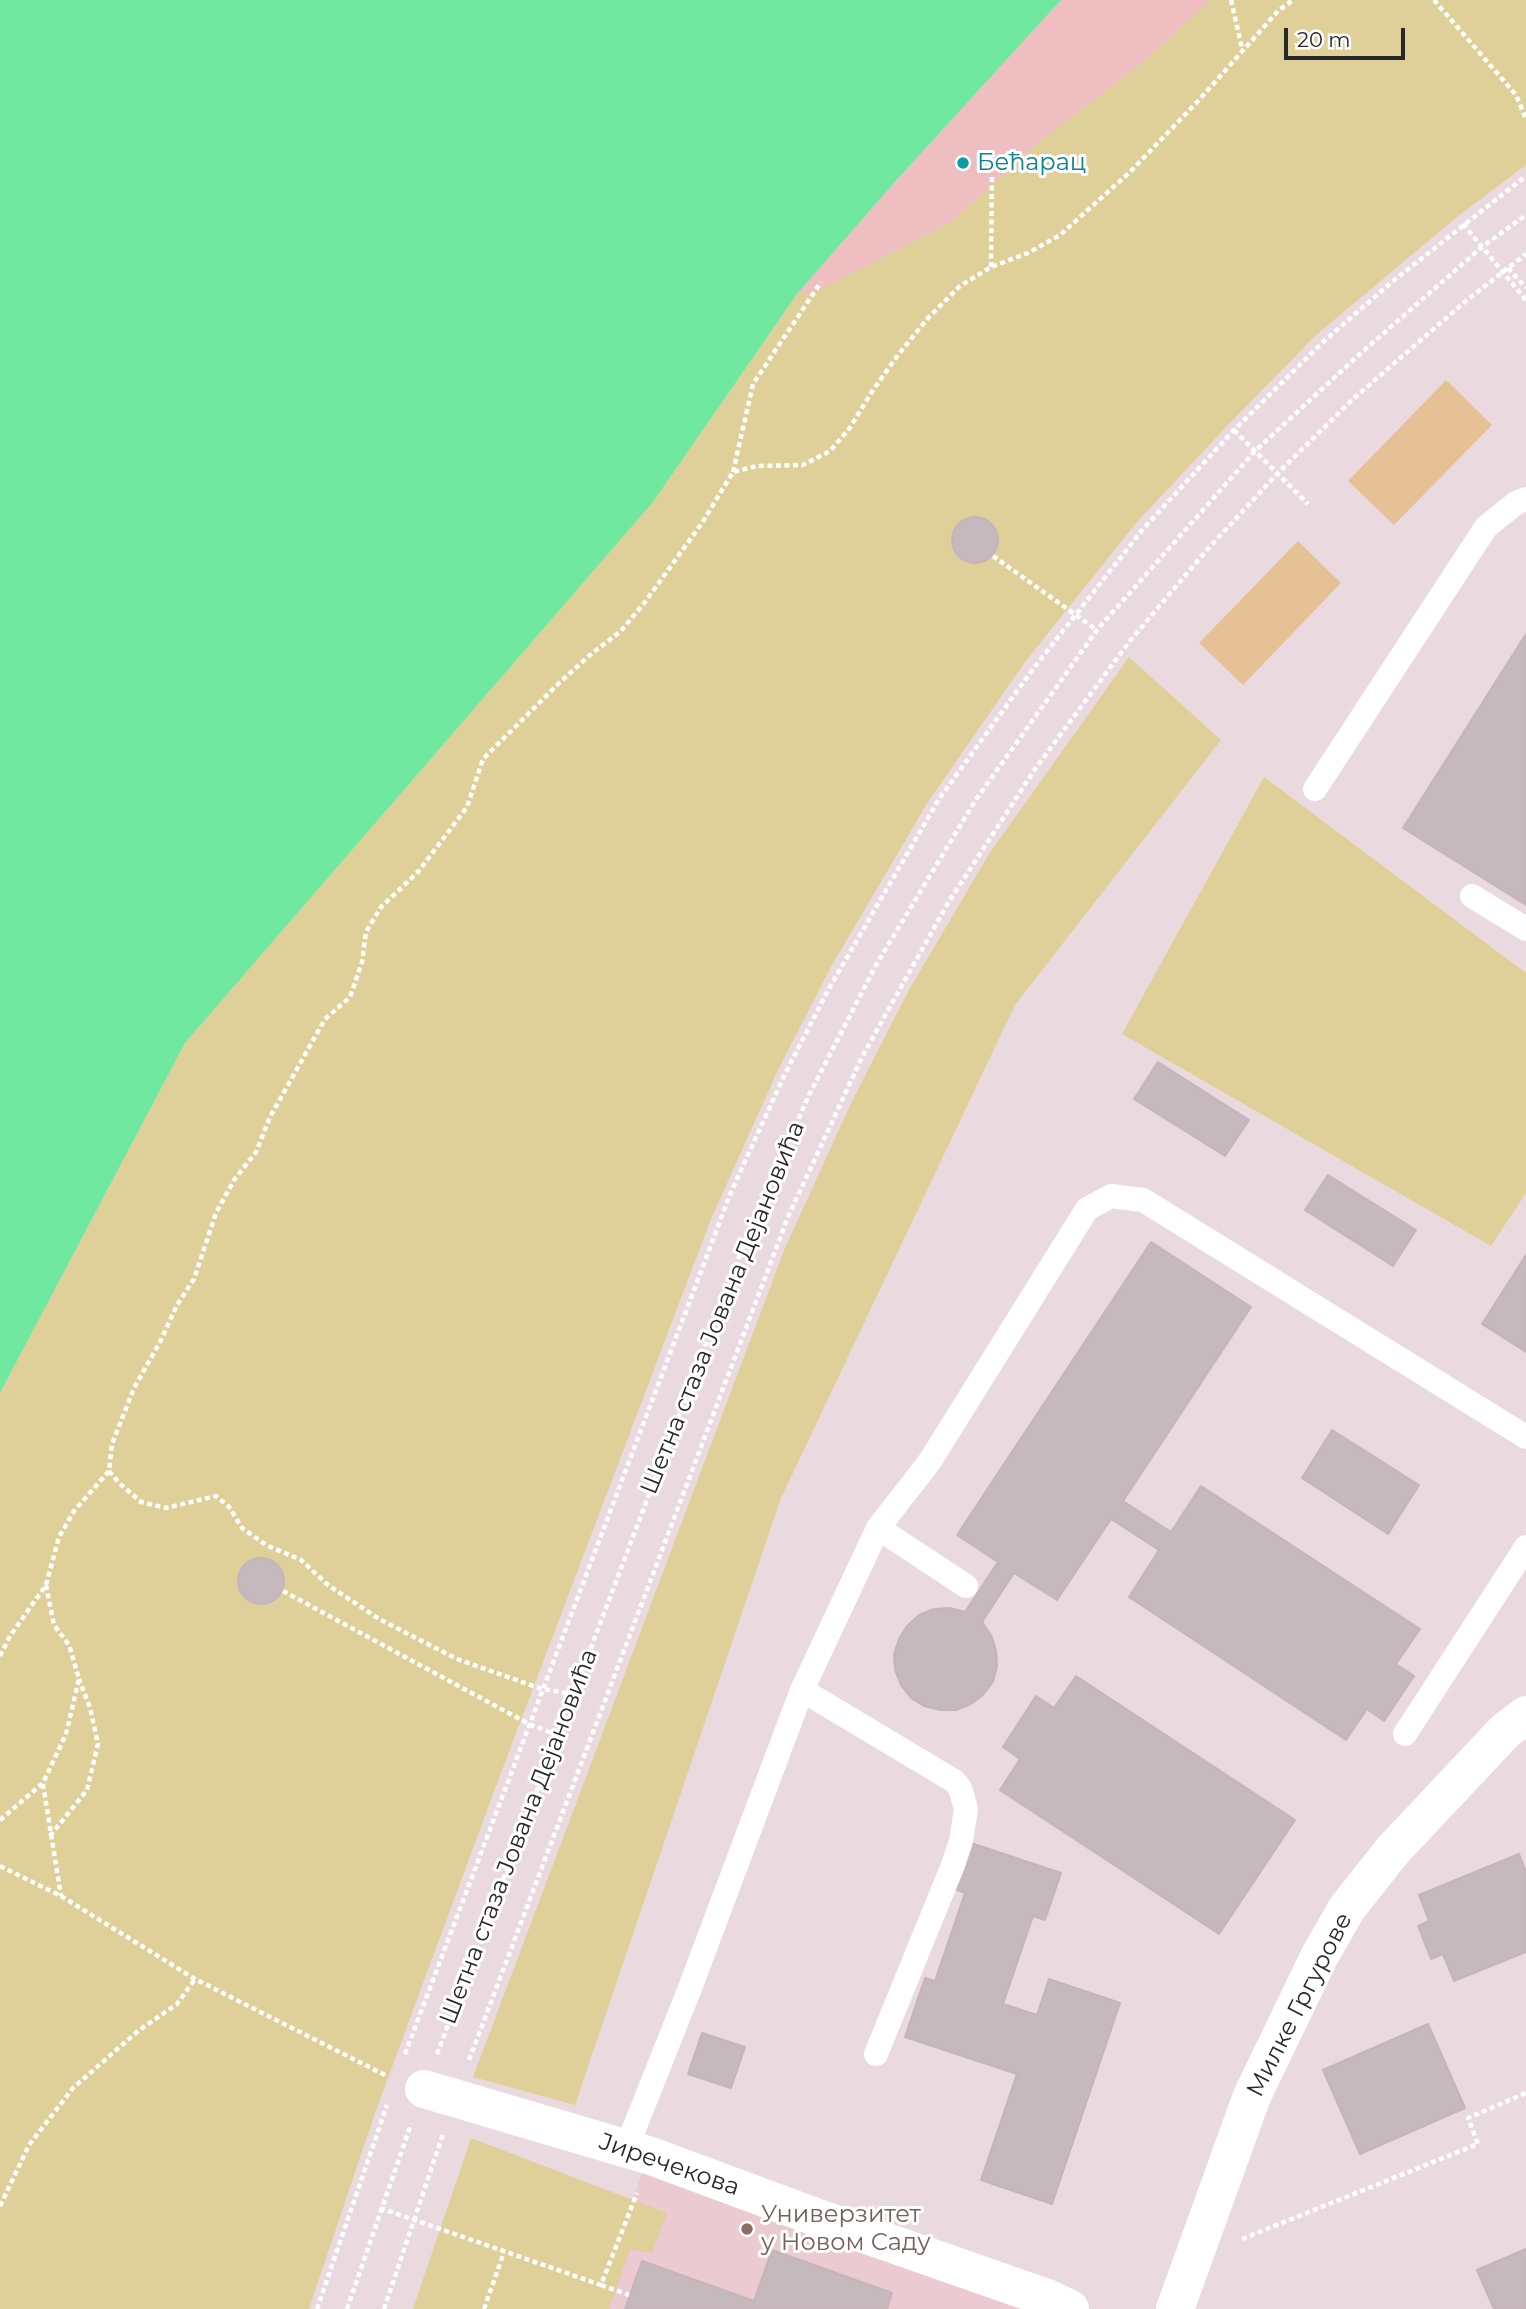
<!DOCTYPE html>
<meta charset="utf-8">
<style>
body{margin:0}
#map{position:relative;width:1526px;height:2309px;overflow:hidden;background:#eadadf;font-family:Montserrat,sans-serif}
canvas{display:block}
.scale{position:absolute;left:1284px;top:28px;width:121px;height:32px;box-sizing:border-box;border:4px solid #282828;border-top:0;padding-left:9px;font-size:21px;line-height:24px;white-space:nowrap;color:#282828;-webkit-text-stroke:5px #fff;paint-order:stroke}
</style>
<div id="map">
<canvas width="1526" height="2309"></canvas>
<div class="scale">20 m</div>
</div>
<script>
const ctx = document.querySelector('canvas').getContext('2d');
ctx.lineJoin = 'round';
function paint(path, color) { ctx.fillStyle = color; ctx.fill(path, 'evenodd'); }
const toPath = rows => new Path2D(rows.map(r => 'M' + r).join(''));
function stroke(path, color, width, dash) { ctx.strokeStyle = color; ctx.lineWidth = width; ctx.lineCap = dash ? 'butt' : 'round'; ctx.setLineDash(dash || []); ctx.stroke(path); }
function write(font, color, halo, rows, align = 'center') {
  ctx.font = font + ' Montserrat,sans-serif'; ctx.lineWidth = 6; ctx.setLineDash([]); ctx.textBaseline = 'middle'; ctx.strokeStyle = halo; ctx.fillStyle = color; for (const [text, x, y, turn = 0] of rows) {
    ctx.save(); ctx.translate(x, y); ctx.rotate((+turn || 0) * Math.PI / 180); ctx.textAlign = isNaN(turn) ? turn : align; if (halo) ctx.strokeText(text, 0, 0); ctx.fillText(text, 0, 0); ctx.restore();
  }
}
paint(toPath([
 [650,2149,1090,2309,596,2309]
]), '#ebcad1');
paint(toPath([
 [1210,0,1526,0,1526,165,1457,217,1315,336,1228,425,1136,523,1025,662,928,802,832,965,778,1070,711,1219,496,1786,375,2113,309,2309,0,2309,0,1393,185,1043,653,502,797,294,815,292,951,222,1038,143,1149,57],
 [1129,657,1221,740,1015,1005,781,1498,575,2105,473,2077,785,1248,854,1097,909,990,989,854],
 [1264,777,1526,973,1526,1193,1491,1246,1122,1034],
 [471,2138,667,2213,652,2253,630,2249,609,2309,413,2309]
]), '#dfcf99');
paint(toPath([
 [1061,0,1210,0,1149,57,1038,143,951,222,815,292,797,294,893,184]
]), '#eebec0');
paint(toPath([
 [1446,380,1492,425,1394,525,1348,481],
 [1298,541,1341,583,1243,685,1199,643]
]), '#e6c195');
paint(toPath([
 [0,0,1061,0,893,184,797,294,653,502,185,1043,0,1393]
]), '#71e89f');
const building = toPath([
 '952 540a23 23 0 1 1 46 0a23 23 0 1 1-46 0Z',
 [1526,634,1526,905,1403,828,1526,634],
 [1158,1062,1249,1120,1225,1156,1134,1099,1158,1062],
 [1328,1175,1416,1230,1393,1266,1305,1210,1328,1175],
 [1151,1242,1251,1307,1123,1501,1171,1532,1201,1486,1420,1629,1396,1664,1414,1676,1384,1721,1367,1709,1346,1740,1129,1597,1159,1550,1111,1519,1057,1600,1014,1573,982,1622,991,1635,996,1650,997,1666,993,1682,983,1695,971,1704,956,1710,940,1710,924,1706,911,1698,901,1685,895,1670,894,1654,899,1639,907,1626,919,1615,934,1609,950,1608,965,1612,998,1562,957,1535,1151,1242],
 [1526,1255,1526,1352,1482,1324,1526,1255],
 [1332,1430,1419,1485,1388,1534,1302,1478,1332,1430],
 '238 1581a23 23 0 1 1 46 0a23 23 0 1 1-46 0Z',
 [1076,1676,1295,1820,1219,1934,1000,1790,1020,1759,1003,1747,1036,1696,1054,1708,1076,1676],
 [971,1843,1061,1873,1045,1920,1033,1916,1003,2004,1037,2015,1049,1979,1120,2003,1052,2204,981,2180,1017,2074,905,2037,925,1978,935,1981,965,1893,955,1889,971,1843],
 [1519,1854,1526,1872,1526,1952,1454,1981,1443,1954,1431,1959,1418,1926,1429,1921,1419,1895,1519,1854],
 [1428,2024,1465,2108,1360,2154,1323,2070,1428,2024],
 [702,2033,745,2047,731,2088,688,2074,702,2033],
 [1526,2249,1526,2309,1494,2309,1477,2270,1526,2249],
 [772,2250,892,2293,887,2309,625,2309,642,2261,754,2301,772,2250]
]);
paint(building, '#c5b9bd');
stroke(building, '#c5b4b8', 2);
stroke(toPath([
 [1231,0,1242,48],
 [1434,0,1516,95,1526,119],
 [1463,224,1526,300],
 [991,267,992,175],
 [1508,268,1526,288],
 [1234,430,1308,504],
 [733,472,753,384,821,282],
 [993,556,1097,630],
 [109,1471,119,1483,141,1502,166,1508,216,1496,229,1507,242,1528,266,1545,301,1560,328,1585,379,1619,457,1659,542,1689,572,1694],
 [283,1591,529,1724,557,1735],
 [0,1656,10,1636,46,1585,59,1537,74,1511,109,1471,112,1444,134,1388,160,1342,177,1305,194,1279,216,1213,234,1180,256,1152,270,1117,325,1019,350,997,362,962,366,932,381,907,418,872,467,807,483,759,558,684,590,655,621,631,645,602,702,523,733,472,757,466,803,465,830,451,849,429,873,390,898,355,928,318,960,286,991,267,1028,253,1060,235,1130,172,1199,100,1278,11,1293,0],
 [43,1784,61,1896],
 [0,1820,43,1783,66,1734,79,1679,69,1645,54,1625,46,1585],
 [50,1836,87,1790,98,1744,90,1708,79,1679],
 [0,1866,61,1896,195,1979,387,2076],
 [405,2054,731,1192,784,1076,828,990,939,799,1033,669,1143,529,1234,430,1323,342,1393,281,1526,176],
 [437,2054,753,1220,809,1095,876,965,975,801,1097,630,1255,451,1361,353,1482,247,1526,215],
 [469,2060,788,1217,863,1055,948,903,1035,769,1129,642,1205,552,1277,474,1353,399,1467,300,1526,254],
 [0,2206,29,2145,73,2088,138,2031,177,2004,195,1979],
 [380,2208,601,2285,637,2193],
 [1242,2239,1478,2144,1468,2118,1526,2093],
 [601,2285,629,2295],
 [317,2309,387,2105],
 [347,2309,411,2124],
 [384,2309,443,2134],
 [484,2309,504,2252]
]), '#fff', 4.5, [5, 3.5]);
stroke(toPath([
 [1315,789,1486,527,1516,503,1526,499],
 [1472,896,1526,929],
 [878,1528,966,1586],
 [802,1690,954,1781,960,1788,966,1809,961,1841,953,1865,876,2054],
 [1405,1734,1526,1547],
 [626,2149,690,1988,802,1690,878,1528,930,1461,1087,1209,1111,1196,1143,1200,1526,1437]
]), '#fff', 24);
stroke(toPath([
 [424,2089,651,2156,821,2219,1047,2298,1070,2309],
 [1175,2309,1252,2096,1319,1957,1347,1908,1393,1850,1505,1731,1526,1715]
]), '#fff', 38);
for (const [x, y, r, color] of [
 [963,163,7,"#0f9aa8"],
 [747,2229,7,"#8d6e63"]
]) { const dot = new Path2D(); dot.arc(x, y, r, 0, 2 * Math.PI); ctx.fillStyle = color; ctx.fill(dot); stroke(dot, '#fff', 2.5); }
write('24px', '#0d838f', '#fff', [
 ["Бећарац",977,163]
], 'left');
write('24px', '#282828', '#fff', [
 ["Шетна стаза Јована Дејановића",723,1308,-68],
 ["Шетна стаза Јована Дејановића",519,1837,-69],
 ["Милке Гргурове",1300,2005,-63],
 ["Јиречекова",669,2165,19]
]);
write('24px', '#785e54', '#fff', [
 ["Универзитет",761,2215],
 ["у Новом Саду",761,2243]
], 'left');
</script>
